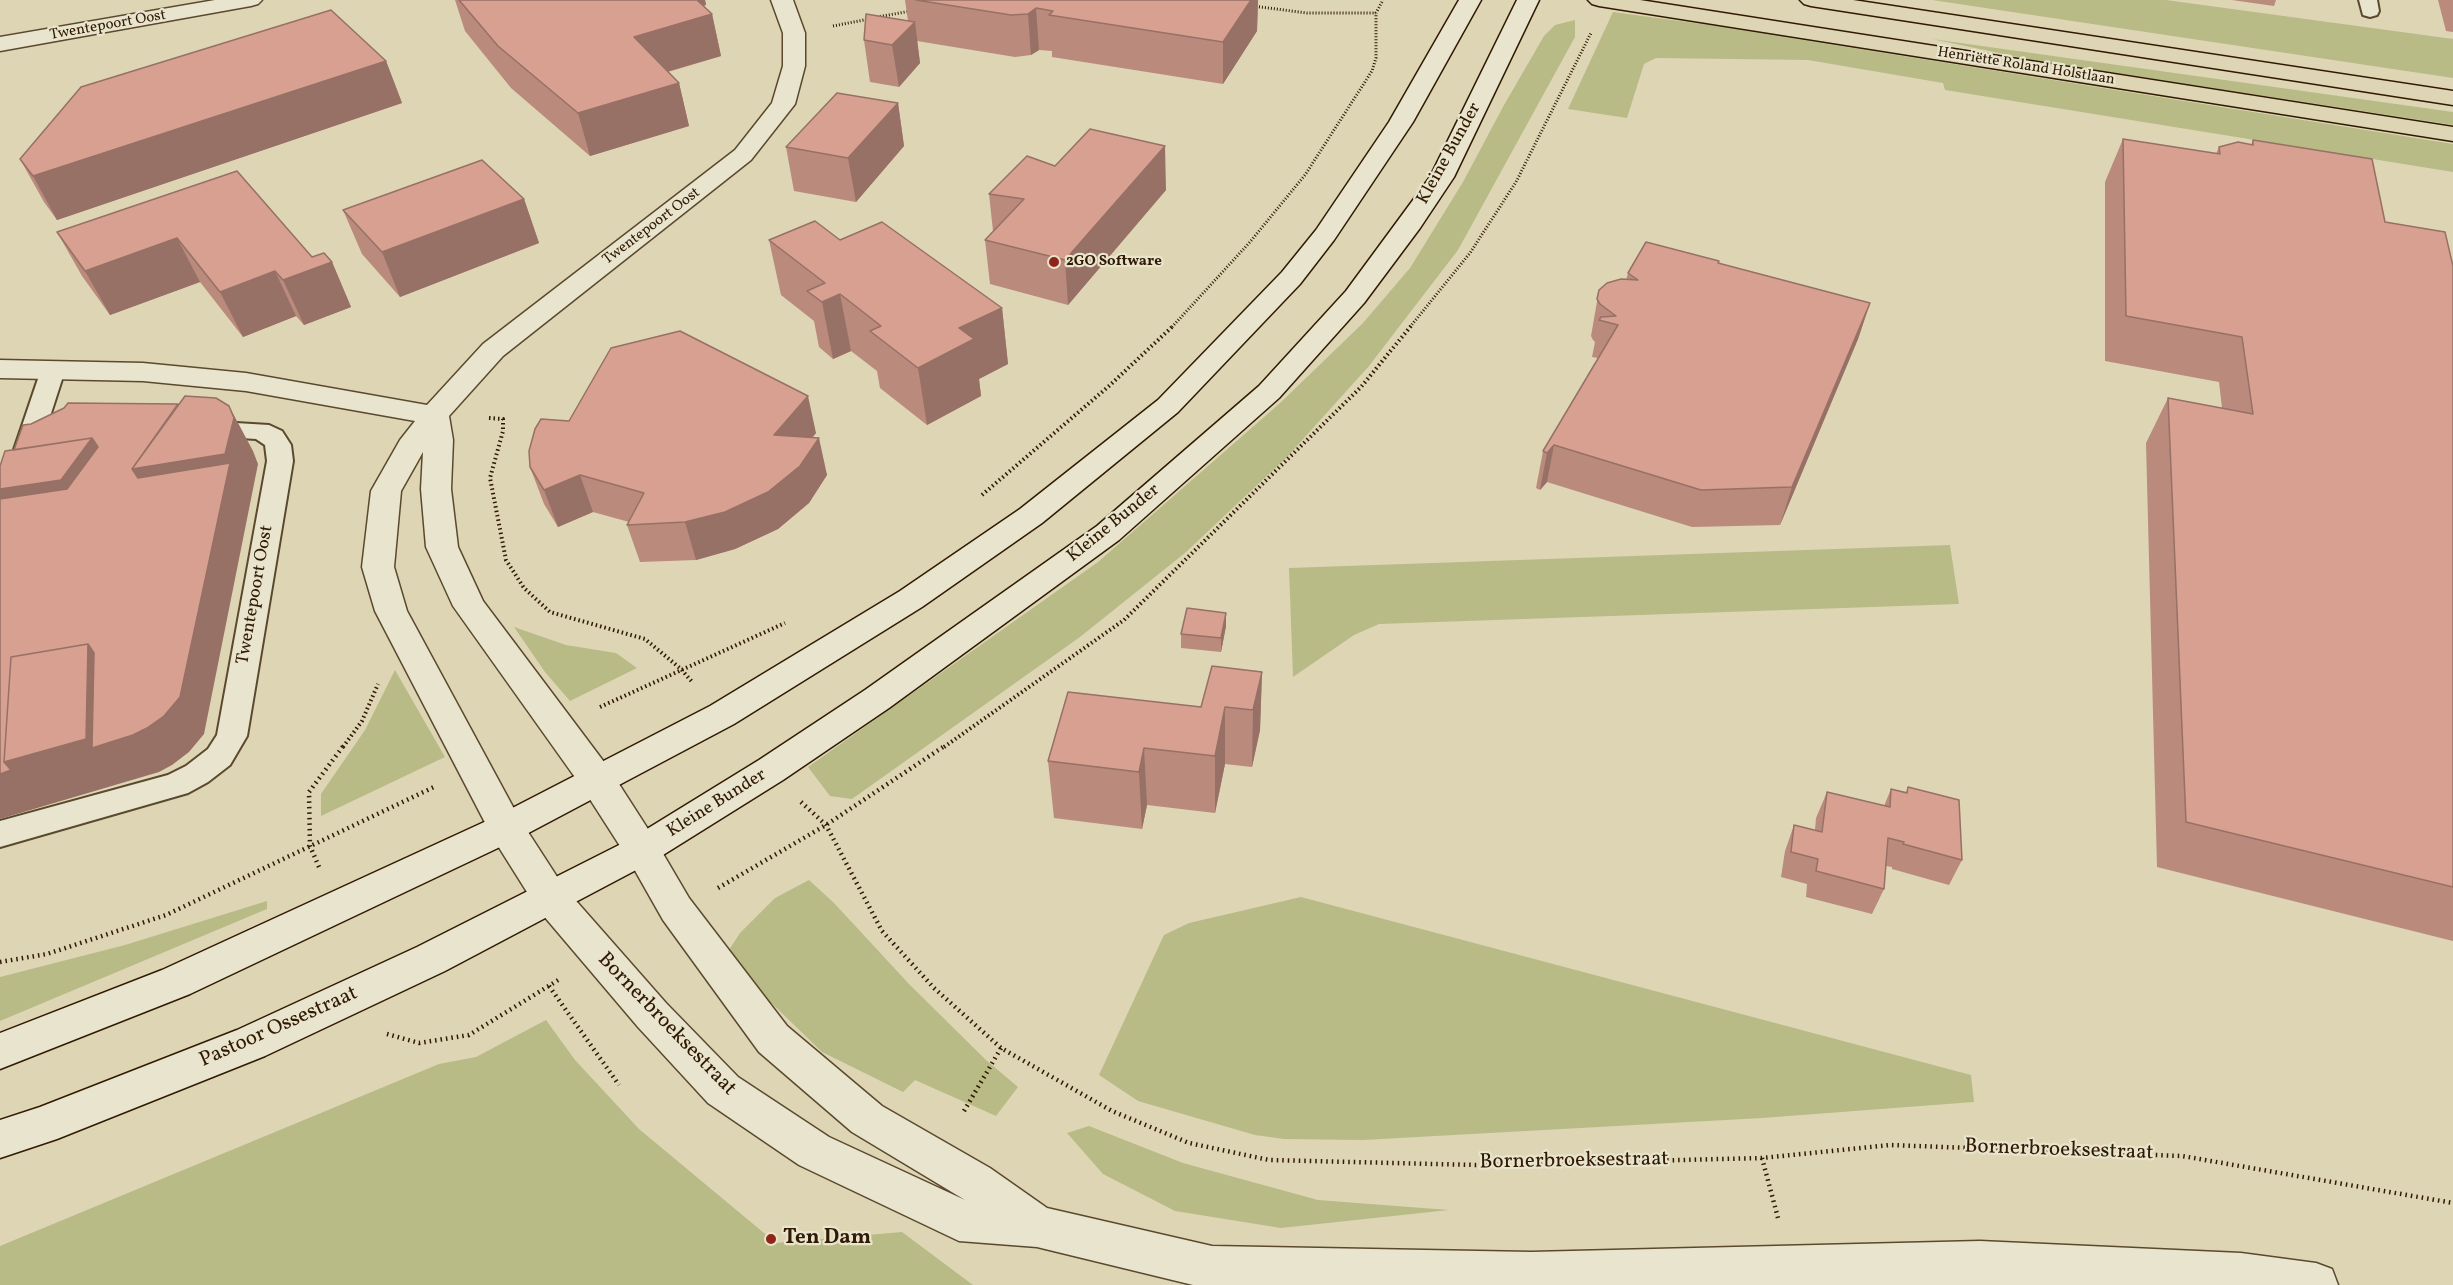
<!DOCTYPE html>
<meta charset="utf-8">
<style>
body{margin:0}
canvas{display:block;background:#ddd5b4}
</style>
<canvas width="2453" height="1285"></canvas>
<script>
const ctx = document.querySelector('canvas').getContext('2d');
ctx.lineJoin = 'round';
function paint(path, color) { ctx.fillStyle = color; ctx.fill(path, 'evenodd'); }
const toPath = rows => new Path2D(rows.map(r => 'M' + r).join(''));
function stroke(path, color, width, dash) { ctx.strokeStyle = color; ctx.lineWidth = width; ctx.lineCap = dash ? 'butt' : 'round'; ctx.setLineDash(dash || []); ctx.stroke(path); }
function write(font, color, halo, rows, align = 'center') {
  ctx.font = font + ' Vollkorn,serif'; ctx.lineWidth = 4.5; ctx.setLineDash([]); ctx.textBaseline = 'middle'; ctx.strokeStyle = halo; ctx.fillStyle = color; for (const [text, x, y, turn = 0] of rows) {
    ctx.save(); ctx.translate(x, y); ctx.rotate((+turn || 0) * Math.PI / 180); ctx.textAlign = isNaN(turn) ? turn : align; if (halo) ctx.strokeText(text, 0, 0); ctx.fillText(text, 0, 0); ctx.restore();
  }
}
paint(toPath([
 [1932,0,2166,0,2453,39,2453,78],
 [1613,12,1709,25,2453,144,2453,172,1945,90,1943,83,1808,60,1656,58,1644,64,1627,118,1568,109],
 [1575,20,1575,37,1458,250,1369,366,1287,457,1185,553,1080,637,852,799,830,796,808,767,1098,562,1279,404,1363,323,1410,268,1463,182,1504,105,1544,36,1555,25],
 [1932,39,2453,112,2453,125,2032,60],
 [1950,545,1959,604,1379,624,1354,635,1293,677,1289,568],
 [514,627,566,645,616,653,637,668,570,701,545,672],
 [395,670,445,757,321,816,321,794,365,730],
 [809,880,834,903,909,984,986,1060,1018,1087,996,1116,915,1080,903,1092,822,1052,757,989,727,953,740,933,775,898],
 [1301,897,1971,1075,1974,1102,1762,1118,1363,1140,1284,1139,1255,1135,1138,1101,1099,1075,1164,935,1189,923],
 [267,901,267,909,0,1021,0,977,125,945],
 [546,1020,575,1060,639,1129,776,1243,902,1232,973,1285,0,1285,0,1246,439,1064,476,1057],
 [1089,1126,1183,1163,1318,1200,1449,1210,1281,1228,1175,1211,1103,1174,1067,1133]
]), '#b9bb87');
const service = toPath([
 [2359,0,2377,0,2379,11,2377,15,2370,17,2363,15,2359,0],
 [53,363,62,365,65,370,13,531,9,537,0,540,0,491,41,370,44,365,53,363],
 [203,421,269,425,282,431,291,445,293,461,247,736,230,765,208,782,188,793,0,847,0,821,168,775,186,766,208,749,217,735,267,461,265,445,256,439,194,435,190,429,194,423,203,421]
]);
const minor = toPath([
 [215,0,262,0,258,4,251,6,0,51,0,37,215,0],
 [771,0,793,0,805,33,805,66,795,104,751,160,503,356,449,416,453,440,451,489,458,547,483,601,610,770,655,840,689,898,787,1026,882,1106,990,1168,1047,1208,1212,1246,1531,1252,1980,1241,2241,1253,2316,1263,2332,1269,2338,1285,1193,1285,1037,1247,959,1241,799,1165,708,1103,638,1027,537,908,493,838,375,611,362,567,371,491,400,440,415,421,246,391,143,381,0,378,0,360,143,363,246,373,427,405,483,344,735,150,772,103,783,66,783,33,771,0],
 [423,452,421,489,426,547,453,606,584,790,629,860,663,920,759,1052,852,1132,965,1200,829,1137,738,1077,666,1003,563,886,519,818,407,611,394,567,401,491,423,452]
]);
const secondary = toPath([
 [1459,0,1481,0,1413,122,1334,240,1300,284,1178,412,1042,523,922,607,734,724,519,838,190,994,0,1069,0,1033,162,970,493,818,710,706,900,591,1020,509,1158,400,1282,272,1316,230,1389,122,1459,0],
 [1517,0,1539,0,1454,177,1420,228,1364,303,1279,398,1119,540,889,708,783,780,655,860,445,971,265,1056,57,1139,0,1158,0,1120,40,1107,237,1030,417,947,629,840,759,760,865,690,1097,526,1259,386,1346,291,1430,177,1517,0]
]);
const primary = toPath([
 [1588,0,1640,0,2453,127,2453,141,1599,6,1592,4,1588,0],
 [1800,0,1853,0,2453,91,2453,105,1811,6,1804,4,1800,0]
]);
stroke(service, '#5b492e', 4);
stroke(minor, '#5b492e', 3);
stroke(secondary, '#301a02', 3);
stroke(primary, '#301a02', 3);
stroke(toPath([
 [1253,6,1307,13,1376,13],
 [877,17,911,11],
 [833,26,869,19],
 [1172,327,1250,242,1305,175,1372,71,1376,58,1376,13,1383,0],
 [1410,327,1470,253,1516,182,1591,33]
]), '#301a02', 3, [1, 2]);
stroke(toPath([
 [489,418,503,419,503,431,490,478,506,560,524,588,550,612,645,639,681,669,693,683],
 [982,495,1109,386,1173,326],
 [600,707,785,623],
 [343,747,362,721,378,684],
 [944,747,1124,620,1361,387,1411,326]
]), '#301a02', 4, [1.5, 3]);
stroke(toPath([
 [801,802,826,825,882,931,934,988,1001,1048,1112,1111,1189,1143,1269,1160,1476,1165,1762,1158,1890,1145,2182,1156,2453,1203],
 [319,867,310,846,309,792,344,745],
 [718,888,826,825,946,745],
 [0,962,47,954,166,915,434,787],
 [549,986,619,1085],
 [387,1034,419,1043,469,1035,560,979],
 [964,1111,1001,1048],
 [1762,1158,1778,1218]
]), '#301a02', 4.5, [1.5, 4]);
paint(service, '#e9e4ce');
paint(minor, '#e9e4ce');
paint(secondary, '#e9e4ce');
paint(primary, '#ddd5b4');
paint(toPath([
 [455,0,705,0,706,5,703,6,712,14,721,56,668,72,679,83,689,126,590,156,511,88,465,31],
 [905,0,1258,0,1257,31,1223,84,1052,57,1052,51,1039,50,1031,55,1015,57,917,41,920,63,899,87,870,82,864,40,908,21],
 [2232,0,2276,0,2274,6],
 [2438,0,2453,0,2453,32,2446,31],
 [386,61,402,103,57,220,44,202,20,159],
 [898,103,904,146,856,202,794,191,786,147],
 [2123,139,2216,154,2219,147,2251,145,2253,140,2385,222,2453,266,2453,941,2157,867,2146,443,2168,398,2222,408,2219,382,2105,361,2105,182],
 [1055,166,1166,190,1068,305,990,284,985,240,993,231,989,194],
 [237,171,312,257,332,262,351,307,304,325,296,316,243,337,200,282,110,315,82,276,57,232],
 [524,199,539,243,400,297,362,254,343,210],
 [769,240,840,240,1002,308,1008,364,979,379,981,396,927,425,880,388,877,371,851,351,833,359,819,347,814,321,781,295],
 [1718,264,1870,303,1858,339,1780,525,1692,527,1547,482,1540,490,1536,488,1543,451,1598,358,1592,357,1595,342,1593,340,1591,336,1599,290,1626,280,1628,273],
 [569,421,816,433,812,438,827,475,809,503,778,529,735,549,696,560,640,562,627,525,629,522,593,512,558,527,544,504,530,467],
 [1226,626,1221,652,1181,648,1181,634],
 [1262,672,1260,730,1252,767,1225,764,1215,813,1147,805,1142,829,1054,818,1048,761,1201,707],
 [1908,787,1962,860,1949,885,1892,869,1892,867,1886,866,1884,889,1872,914,1806,897,1807,884,1781,877,1785,851,1794,825,1815,830,1816,818,1827,792,1884,806,1891,789,1906,792]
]), '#ba8a7d');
paint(toPath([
 [651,0,705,0,706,5,656,19],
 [1251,0,1258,0,1257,31,1223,84,1223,42],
 [1036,8,1039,50,1031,55,1028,14],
 [712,14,721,56,645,78,634,37],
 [915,22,920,63,899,87,892,45],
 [386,61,402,103,57,220,33,176],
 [679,83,689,126,590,156,578,113],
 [898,103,904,146,856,202,848,158],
 [1165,146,1166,190,1068,305,1065,260],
 [524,199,539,243,400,297,382,252],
 [177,238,200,282,110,315,85,271],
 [332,262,351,307,304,325,283,280],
 [275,271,296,316,243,337,220,292],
 [840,294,851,351,833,359,822,302],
 [1870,303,1858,339,1780,525,1792,487],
 [1002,308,1008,364,979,379,981,396,927,425,918,368,959,328],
 [808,396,816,433,783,472,774,435],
 [229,406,253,451,258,464,204,734,189,752,172,765,159,772,0,819,0,774,4,762,88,644,160,515,132,469],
 [92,438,120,484,0,503,0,489],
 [819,438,827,475,809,503,778,529,735,549,696,560,685,522],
 [1554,445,1547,482,1540,490,1547,453],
 [580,475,593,512,558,527,544,490],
 [1226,613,1226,626,1221,652,1221,638],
 [1262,672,1260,730,1252,767,1253,710],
 [1225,707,1225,764,1215,813,1215,756],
 [1144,748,1147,805,1142,829,1139,772]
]), '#977066');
const building = toPath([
 [459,0,697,0,712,14,634,37,679,83,578,113,498,46,459,0],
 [916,0,1251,0,1223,42,1049,15,1053,11,1036,8,1028,14,1011,15,916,0],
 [331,10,386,61,33,176,20,159,81,87,331,10],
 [866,14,915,22,892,45,864,40,866,14],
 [837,93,898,103,848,158,786,147,837,93],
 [1090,129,1165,146,1065,260,985,240,1024,199,989,194,1027,156,1055,166,1090,129],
 [2123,139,2220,154,2219,147,2238,142,2253,145,2253,140,2372,159,2385,222,2445,232,2453,266,2453,887,2186,822,2168,398,2253,414,2242,337,2126,316,2123,139],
 [482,160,524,199,382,252,343,210,482,160],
 [237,171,312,257,324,253,332,262,283,280,275,271,220,292,177,238,85,271,57,232,237,171],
 [815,221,840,240,882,222,1002,308,959,328,974,339,918,368,870,331,881,326,840,294,822,302,807,291,825,283,769,240,815,221],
 [1646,242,1719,261,1718,263,1870,303,1792,487,1701,490,1554,445,1547,453,1543,451,1618,325,1599,320,1601,317,1616,316,1600,304,1597,299,1599,290,1607,283,1621,279,1638,280,1628,273,1646,242],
 [680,331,808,396,774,435,819,438,800,466,768,492,725,512,685,522,627,525,644,493,580,475,544,490,530,467,529,451,535,429,541,419,569,421,611,348,680,331],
 [185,396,216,398,229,406,234,418,225,454,132,469,185,396],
 [68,403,178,404,132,469,138,478,230,463,180,697,164,716,147,728,133,735,92,748,94,653,88,644,11,657,4,762,11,770,0,774,0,499,67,489,98,447,92,438,14,450,23,425,31,424,64,408,68,403],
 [92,438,61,480,0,489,0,466,5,451,92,438],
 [1187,608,1226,613,1221,638,1181,634,1187,608],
 [88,644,86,739,4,762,11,657,88,644],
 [1212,666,1262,672,1253,710,1225,707,1215,756,1144,748,1139,772,1048,761,1068,692,1201,707,1212,666],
 [1908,787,1959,800,1962,860,1903,844,1904,842,1888,838,1884,889,1816,871,1818,859,1791,852,1794,825,1822,832,1827,792,1890,807,1891,789,1907,793,1908,787]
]);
paint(building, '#d8a091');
stroke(building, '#977066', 1.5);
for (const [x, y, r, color] of [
 [1054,262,6,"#8f2418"],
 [771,1239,6,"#8f2418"]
]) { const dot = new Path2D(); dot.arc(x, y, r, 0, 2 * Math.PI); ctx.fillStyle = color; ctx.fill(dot); stroke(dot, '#e9e4ce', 2); }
write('15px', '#301a02', '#e9e4ce', [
 ["Twentepoort Oost",108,26,-10],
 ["Henriëtte Roland Holstlaan",2026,67,9],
 ["Twentepoort Oost",652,227,-37]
]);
write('bold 15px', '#301a02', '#e9e4ce', [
 ["2GO Software",1066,262]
], 'left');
write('18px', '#301a02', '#e9e4ce', [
 ["Kleine Bunder",1450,154,-61],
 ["Kleine Bunder",1114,524,-39],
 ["Twentepoort Oost",256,595,-80],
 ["Kleine Bunder",717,804,-32]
]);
write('21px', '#301a02', '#e9e4ce', [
 ["Bornerbroeksestraat",666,1025,46],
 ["Pastoor Ossestraat",279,1028,-24],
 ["Bornerbroeksestraat",2059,1151,2],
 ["Bornerbroeksestraat",1574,1162,-1]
]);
write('bold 21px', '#301a02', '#e9e4ce', [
 ["Ten Dam",783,1239]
], 'left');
</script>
